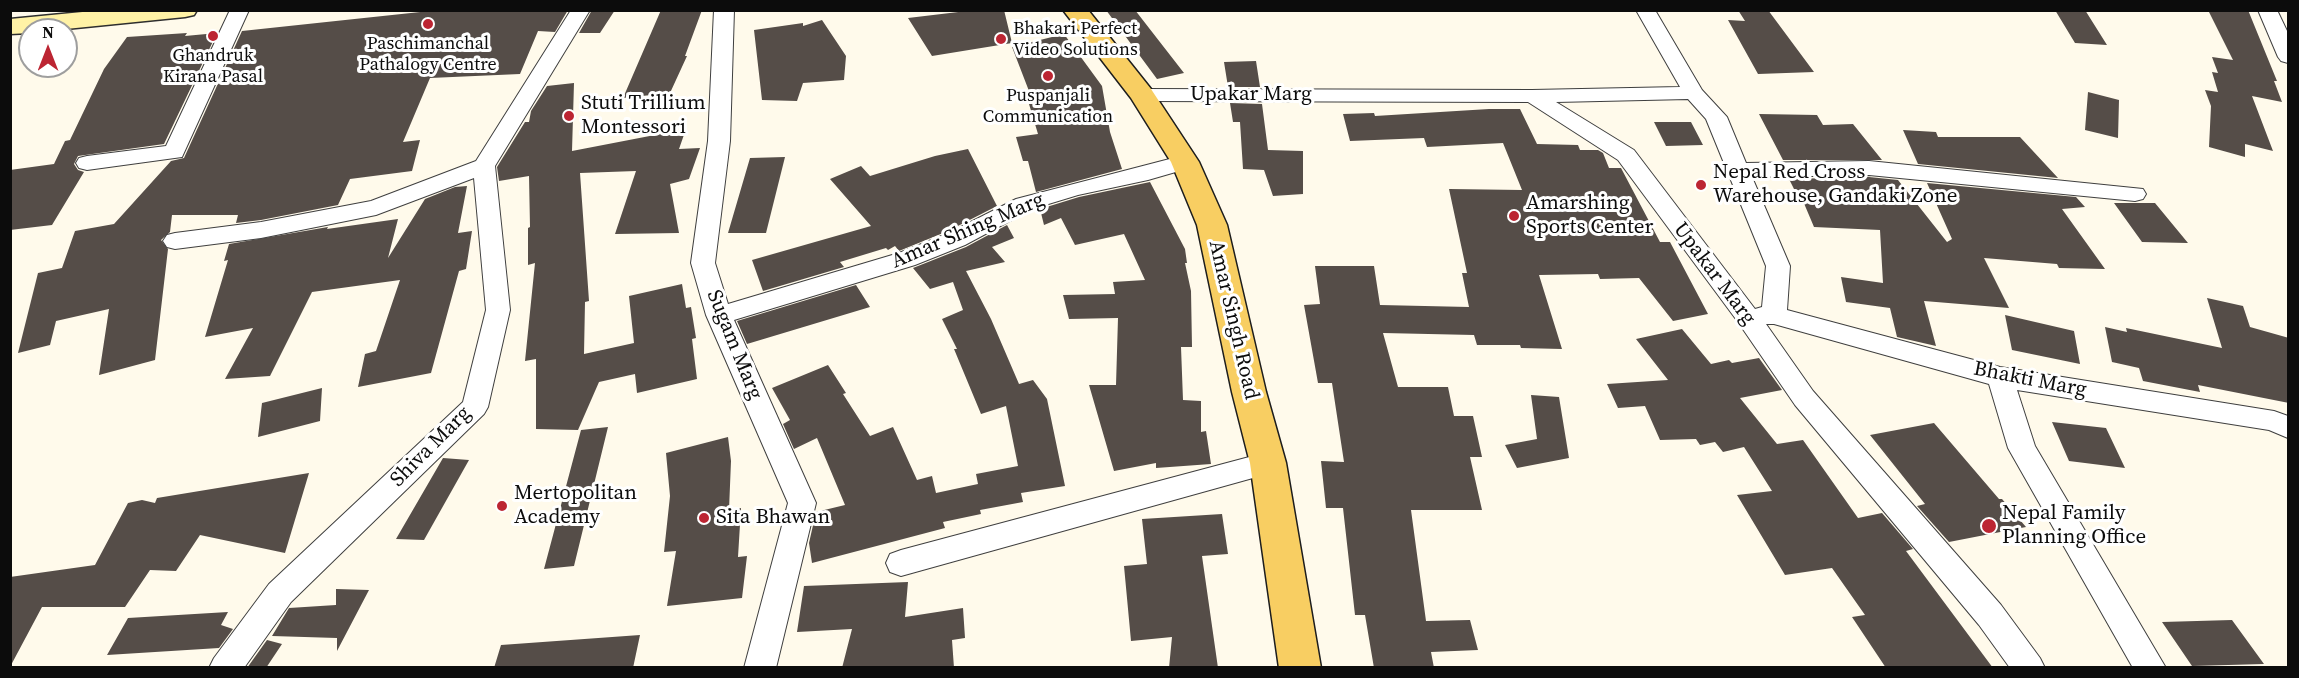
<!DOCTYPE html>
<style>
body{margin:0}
#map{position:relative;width:2299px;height:678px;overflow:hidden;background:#fffaeb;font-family:"Source Serif 4",serif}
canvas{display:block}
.frame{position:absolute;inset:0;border:12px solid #0c0c0c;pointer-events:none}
.north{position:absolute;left:18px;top:18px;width:60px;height:60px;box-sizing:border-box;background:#fff;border:2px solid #9e9e9e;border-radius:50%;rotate:0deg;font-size:16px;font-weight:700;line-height:24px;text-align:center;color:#0c0c0c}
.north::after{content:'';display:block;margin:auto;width:21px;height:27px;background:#bc2532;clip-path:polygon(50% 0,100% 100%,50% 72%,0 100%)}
</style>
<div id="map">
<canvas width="2299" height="678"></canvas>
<div class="frame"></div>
<div class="north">N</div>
</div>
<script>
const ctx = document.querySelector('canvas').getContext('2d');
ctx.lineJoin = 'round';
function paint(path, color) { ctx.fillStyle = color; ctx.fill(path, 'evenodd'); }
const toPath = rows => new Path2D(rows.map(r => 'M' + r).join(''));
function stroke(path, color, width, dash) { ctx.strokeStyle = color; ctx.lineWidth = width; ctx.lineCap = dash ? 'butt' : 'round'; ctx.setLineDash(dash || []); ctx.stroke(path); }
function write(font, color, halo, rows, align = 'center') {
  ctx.font = font + ' "Source Serif 4",serif'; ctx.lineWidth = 6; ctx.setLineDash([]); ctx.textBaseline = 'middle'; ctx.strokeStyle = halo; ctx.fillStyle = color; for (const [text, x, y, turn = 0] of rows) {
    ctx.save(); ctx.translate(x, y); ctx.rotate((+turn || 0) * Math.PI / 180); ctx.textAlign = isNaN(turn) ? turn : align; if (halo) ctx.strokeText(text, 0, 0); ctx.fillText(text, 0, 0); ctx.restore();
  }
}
paint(toPath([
 [439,10,568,10,555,32,538,31,520,74,430,78,403,142,420,140,412,171,350,179,338,205,261,220,236,223,238,215,172,215,170,232,161,240,168,249,155,360,99,375,109,309,56,321,50,345,18,353,38,273,62,268,75,231,114,224,171,161,184,158,242,31],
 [592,10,615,10,600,33,579,33],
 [661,10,702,10,685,56,687,56,670,93,623,98],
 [975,10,1004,10,1012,43,932,56,908,18],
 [1106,10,1135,10,1184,73,1157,79],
 [1738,10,1768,10,1814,72,1758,74,1728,20,1745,21],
 [2055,10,2085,10,2107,45,2075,43],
 [2208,10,2248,10,2277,81,2274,81,2282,102,2252,96,2273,151,2245,144,2245,157,2209,147,2211,106,2205,90,2218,92,2212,72,2218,73,2212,57,2233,60],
 [822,20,846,56,844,80,803,83,797,101,762,100,754,30,803,23,803,26],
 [187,33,185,36,217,33,164,144,78,156,74,164,78,170,84,172,52,225,10,230,10,170,54,164,65,141,70,140,104,69,127,37],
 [1064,34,1102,86,1110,132,1122,169,1036,192,1028,161,1023,161,1016,137,1038,134,1029,104,1034,104,1012,47],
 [1256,61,1260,87,1228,87,1224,62],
 [574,83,572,151,686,129,679,149,700,148,689,179,670,184,679,233,615,234,636,171,580,173,589,301,585,302,584,354,634,343,629,296,682,284,686,308,691,307,696,338,692,339,697,379,637,393,635,374,599,382,578,430,536,429,536,359,525,361,535,263,528,265,528,228,530,227,529,176,499,181,497,167,525,122,529,122,531,111,547,86],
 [2088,92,2119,100,2118,138,2085,130],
 [1230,103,1262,104,1268,150,1303,151,1303,194,1273,196,1264,170,1243,169,1240,122,1233,122],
 [1489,109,1520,109,1537,144,1578,145,1580,150,1598,150,1603,153,1609,168,1621,168,1660,242,1670,242,1708,314,1673,321,1639,278,1600,279,1598,274,1539,275,1562,349,1521,348,1520,345,1477,345,1474,335,1383,333,1398,387,1448,387,1454,416,1473,416,1482,457,1470,457,1482,510,1411,510,1426,621,1470,620,1478,650,1431,652,1434,668,1374,668,1365,615,1355,615,1343,508,1326,508,1321,461,1344,462,1332,383,1318,383,1304,305,1320,304,1315,266,1374,266,1380,305,1469,307,1462,273,1467,273,1449,189,1522,190,1503,143,1427,147,1424,138,1350,141,1343,114,1374,113,1375,116],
 [1759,114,1817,115,1823,125,1853,124,1882,160,1783,160],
 [1654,122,1691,122,1703,145,1666,146],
 [1903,130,1936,132,1938,137,2020,137,2058,178,1918,164],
 [968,149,997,206,948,231,899,251,895,246,888,250,886,248,840,262,844,267,763,291,752,260,871,226,830,179,861,166,870,176,935,156],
 [785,157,766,233,728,233,750,158],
 [1869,177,1898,180,1947,242,1952,239,1927,183,2076,197,2085,207,2062,209,2105,269,2059,268,2057,264,1984,258,2009,308,1924,301,1936,346,1897,337,1890,308,1846,302,1841,277,1883,283,1880,230,1814,227,1803,201,1800,201,1789,179],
 [1150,182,1185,249,1187,263,1185,263,1191,291,1192,347,1181,347,1183,400,1201,401,1201,432,1206,431,1211,464,1156,468,1156,463,1114,471,1089,385,1116,385,1118,318,1069,319,1063,295,1115,294,1113,282,1145,280,1124,234,1075,245,1061,218,1044,225,1040,209,1079,197],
 [467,186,458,233,472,231,466,269,459,271,431,373,358,387,365,354,376,351,400,280,312,292,270,376,225,379,253,328,205,337,228,260,224,261,229,244,328,227,327,229,398,219,388,258,425,199,455,187],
 [2114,203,2155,203,2188,243,2142,242],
 [1007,225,1014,238,992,247,1005,262,966,271,991,319,1019,384,1033,380,1047,399,1065,486,1021,493,1023,502,980,510,981,514,943,522,945,528,812,563,809,543,816,512,845,505,817,438,794,449,783,424,790,420,772,388,828,365,846,393,843,394,870,436,893,427,917,480,932,476,936,493,978,484,976,474,1018,466,1006,406,981,414,954,349,957,349,942,319,963,310,953,282,930,289,913,268,966,247],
 [856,285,870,307,747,344,737,321],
 [2207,298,2243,306,2250,327,2289,338,2289,403,2198,385,2200,392,2143,381,2139,368,2112,362,2105,327,2127,332,2126,328,2222,348],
 [2005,315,2074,331,2080,364,2012,350],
 [1682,329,1711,364,1729,360,1732,363,1759,358,1782,390,1740,398,1777,444,1803,440,1858,518,1882,513,1913,549,1906,551,1993,668,1886,668,1852,617,1865,615,1832,568,1785,575,1737,495,1772,491,1744,447,1723,452,1715,442,1700,445,1696,439,1660,440,1645,406,1618,408,1607,384,1668,380,1636,339],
 [322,388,320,421,258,437,262,403],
 [1531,395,1559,397,1569,458,1517,468,1505,445,1537,439],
 [2052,422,2106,428,2125,468,2069,461],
 [1934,423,1999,499,2002,499,2026,527,1949,542,1917,506,1925,504,1870,435],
 [608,427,574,566,544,569,581,430],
 [728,437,731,461,729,510,741,508,738,557,747,556,742,598,667,606,676,551,664,552,670,496,666,453],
 [443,458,469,460,424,540,396,539],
 [309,473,285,553,200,535,176,571,150,570,125,607,42,607,10,667,10,577,95,565,128,503,142,500,155,503,157,498],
 [1222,514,1228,554,1202,556,1218,668,1169,668,1172,637,1131,641,1124,566,1147,564,1142,519],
 [908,582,905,617,963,608,965,638,952,640,954,668,842,668,852,629,797,632,804,586],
 [336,589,369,590,337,651,337,638,272,636,289,608,336,605],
 [228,612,221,625,233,629,219,648,107,655,128,618],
 [2232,620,2264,664,2192,666,2162,622],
 [640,635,633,668,494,668,501,645],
 [267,640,282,644,266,668,247,668]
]), '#554d48');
const minor = toPath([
 [230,10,249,10,182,157,87,170,79,168,76,163,79,158,87,156,166,146,230,10],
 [571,10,590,10,495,166,510,310,488,407,484,414,291,602,244,668,209,668,214,658,269,584,463,402,486,310,474,178,376,215,261,238,175,249,167,247,163,241,167,235,175,233,261,222,371,201,476,161,571,10],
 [714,10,734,10,730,141,715,263,728,304,899,253,949,233,1016,199,1185,155,1193,157,1196,162,1193,167,1148,180,1078,195,1032,209,965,245,915,265,734,320,816,503,776,668,744,668,788,503,706,315,691,263,708,141,714,10],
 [1636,10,1655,10,1702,90,1727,117,1746,163,1869,161,2143,189,2146,194,2143,199,2135,201,1869,175,1752,177,1790,266,1787,310,2000,367,2274,411,2288,416,2288,438,2269,430,2017,390,2035,446,2166,668,2133,668,2008,448,1989,384,1774,324,1766,324,1813,391,2001,605,2040,658,2045,668,2010,668,1979,625,1795,405,1738,322,1618,160,1528,102,1142,101,1135,99,1132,95,1135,91,1142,89,1532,90,1680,87,1636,10],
 [1688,99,1706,119,1766,266,1762,307,1755,309,1634,150,1556,102,1688,99],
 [2258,10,2277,10,2288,33,2288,63,2281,61,2278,57,2258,10],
 [1268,452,1278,455,1282,463,1278,471,901,576,890,572,886,563,890,554,901,550,1268,452]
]);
const secondary = toPath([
 [103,10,197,10,194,15,185,17,56,30,30,30,30,33,10,34,10,19,103,10]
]);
const primary = toPath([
 [1063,10,1088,10,1151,89,1199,162,1227,225,1266,392,1286,463,1321,668,1279,668,1250,463,1232,392,1197,225,1171,162,1131,98,1063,10]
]);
stroke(minor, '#3f3f3f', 2);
stroke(secondary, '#2e2e2e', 3);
stroke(primary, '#1d1d1d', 3);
paint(minor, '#fff');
paint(secondary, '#fff2a6');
paint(primary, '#f8ce62');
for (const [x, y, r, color] of [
 [428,24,6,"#bc2532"],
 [213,36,6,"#bc2532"],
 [1001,39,6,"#bc2532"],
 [1048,76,6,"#bc2532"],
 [569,116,6,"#bc2532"],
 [1701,185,6,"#bc2532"],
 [1514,216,6,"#bc2532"],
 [502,506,6,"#bc2532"],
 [704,518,6,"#bc2532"],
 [1989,526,8,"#bc2532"]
]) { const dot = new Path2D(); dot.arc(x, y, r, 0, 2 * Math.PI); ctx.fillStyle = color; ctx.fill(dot); stroke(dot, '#fff', 2); }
write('18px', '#0c0c0c', '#fff', [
 ["Bhakari Perfect",1013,29,"left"],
 ["Video Solutions",1013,50,"left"],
 ["Paschimanchal",428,44],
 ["Pathalogy Centre",428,65],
 ["Ghandruk",213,56],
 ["Kirana Pasal",213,77],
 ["Puspanjali",1048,96],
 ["Communication",1048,117]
]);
write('21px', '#0c0c0c', '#fff', [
 ["Upakar Marg",1251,95],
 ["Amar Shing Marg",968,231,-23],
 ["Upakar Marg",1714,274,53],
 ["Amar Singh Road",1233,320,77],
 ["Sugam Marg",734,345,68],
 ["Bhakti Marg",2030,380,11],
 ["Shiva Marg",431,447,-45]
]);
write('21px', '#0c0c0c', '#fff', [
 ["Stuti Trillium",581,104],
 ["Montessori",581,128],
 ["Nepal Red Cross",1713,173],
 ["Warehouse, Gandaki Zone",1713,197],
 ["Amarshing",1526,204],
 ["Sports Center",1526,228],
 ["Mertopolitan",514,494],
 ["Academy",514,518],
 ["Nepal Family",2002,514],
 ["Planning Office",2002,538],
 ["Sita Bhawan",716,518]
], 'left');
</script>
